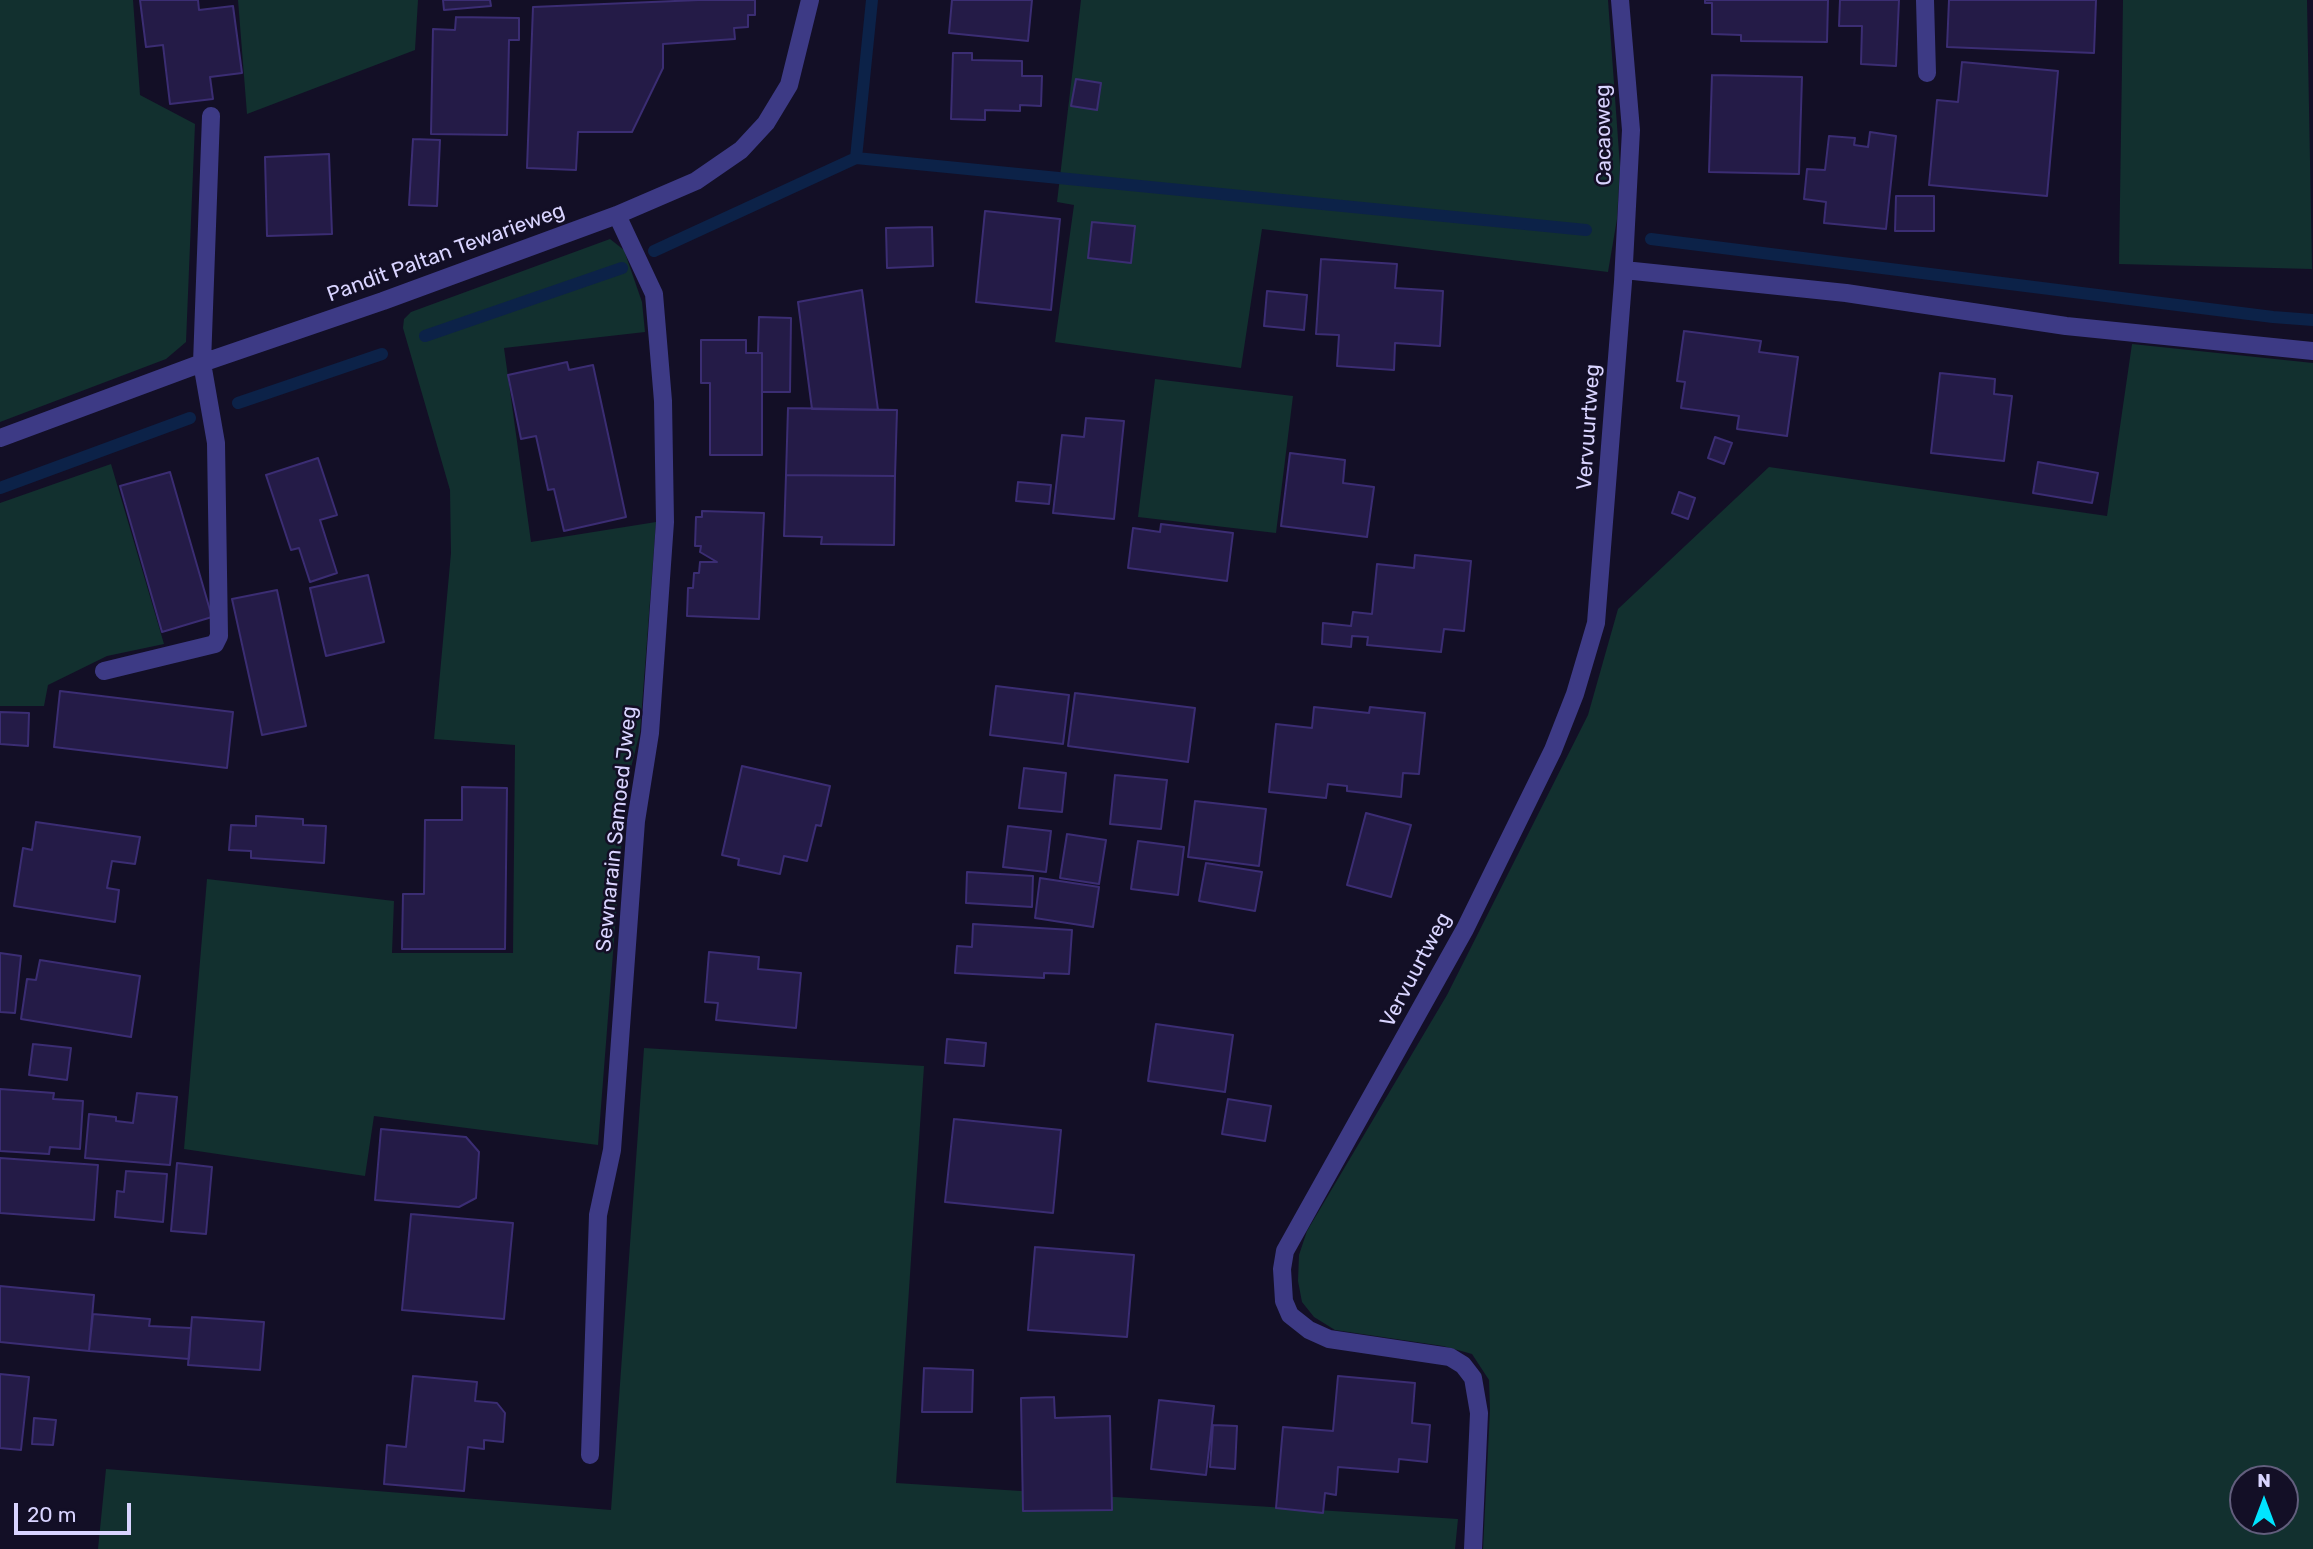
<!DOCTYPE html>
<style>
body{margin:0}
#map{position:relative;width:2313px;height:1549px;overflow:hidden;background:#130f26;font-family:Rubik,sans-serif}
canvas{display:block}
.north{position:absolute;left:2229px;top:1465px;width:70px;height:70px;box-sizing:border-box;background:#130f26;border:2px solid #625e7d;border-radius:50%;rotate:0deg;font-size:19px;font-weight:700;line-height:28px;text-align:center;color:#d9d4ff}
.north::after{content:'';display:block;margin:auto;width:24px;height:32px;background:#00e5ff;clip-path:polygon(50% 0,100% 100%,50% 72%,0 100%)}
.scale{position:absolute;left:14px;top:1503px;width:117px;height:32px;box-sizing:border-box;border:4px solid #d9d4ff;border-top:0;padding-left:9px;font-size:21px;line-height:24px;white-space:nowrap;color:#d9d4ff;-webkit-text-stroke:5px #130f26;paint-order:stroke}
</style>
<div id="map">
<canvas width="2313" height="1549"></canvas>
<div class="north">N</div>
<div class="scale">20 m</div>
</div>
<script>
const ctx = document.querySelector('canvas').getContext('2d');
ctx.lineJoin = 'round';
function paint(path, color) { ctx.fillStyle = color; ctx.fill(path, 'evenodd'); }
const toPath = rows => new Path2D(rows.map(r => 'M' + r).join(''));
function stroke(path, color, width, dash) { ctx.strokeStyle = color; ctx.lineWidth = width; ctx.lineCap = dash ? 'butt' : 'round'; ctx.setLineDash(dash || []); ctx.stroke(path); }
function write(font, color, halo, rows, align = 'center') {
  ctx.font = font + ' Rubik,sans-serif'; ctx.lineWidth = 5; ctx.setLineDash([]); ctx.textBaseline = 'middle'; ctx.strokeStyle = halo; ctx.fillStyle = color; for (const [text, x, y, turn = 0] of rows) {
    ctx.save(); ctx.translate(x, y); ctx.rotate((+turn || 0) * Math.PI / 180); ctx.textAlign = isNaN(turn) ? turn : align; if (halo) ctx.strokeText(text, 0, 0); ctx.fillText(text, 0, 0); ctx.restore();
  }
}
paint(toPath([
 [0,0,133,0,140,95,195,124,186,342,166,359,0,422],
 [238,0,418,0,415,50,247,114],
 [1081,0,1608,0,1620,167,1617,219,1608,272,1262,229,1241,368,1055,342,1074,205,1057,202],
 [2123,0,2307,0,2312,269,2119,264],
 [610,239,624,250,642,302,645,332,504,348,531,542,656,522,640,732,626,787,598,1145,374,1116,365,1176,184,1149,207,879,394,901,392,953,513,953,515,745,434,739,451,553,450,490,403,328,404,319,411,312],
 [2132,344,2313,363,2313,1549,1483,1549,1490,1410,1489,1380,1472,1354,1443,1346,1335,1330,1314,1317,1302,1302,1298,1281,1299,1255,1307,1231,1447,995,1588,715,1618,609,1769,467,2107,516],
 [2243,1479,2285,1479,2285,1521,2243,1521],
 [1155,379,1293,396,1276,533,1138,517],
 [111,464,164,644,107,656,48,685,44,706,0,706,0,503],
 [644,1048,924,1066,896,1483,1458,1519,1455,1549,98,1549,106,1469,611,1510]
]), '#12302f');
stroke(toPath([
 [872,0,856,158,1586,230],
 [1651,239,2273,317,2313,320],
 [654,251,856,158],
 [425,336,622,268],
 [238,403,382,354],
 [0,488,190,418]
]), '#0c2248', 12);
const building = toPath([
 [140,0,198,0,199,10,233,6,242,73,210,77,213,99,170,104,163,45,146,47,140,0],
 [443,0,490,0,491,6,444,10,443,0],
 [699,0,755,0,755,15,748,15,748,27,734,28,735,39,663,44,663,68,632,132,578,132,576,170,527,168,533,7,699,0],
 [952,0,1032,0,1028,41,949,33,952,0],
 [1705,0,1828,0,1827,42,1741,41,1741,35,1712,34,1712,3,1705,3,1705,0],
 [1840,0,1899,0,1896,66,1861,64,1862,26,1839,26,1840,0],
 [1949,0,2096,0,2094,53,1947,47,1949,0],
 [456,17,519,18,519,40,509,40,507,135,431,134,433,29,455,30,456,17],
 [953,53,972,53,972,60,1022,61,1022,76,1042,76,1041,106,1020,105,1020,111,985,110,985,120,951,119,953,53],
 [1962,62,2058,71,2047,196,1929,185,1937,100,1958,102,1962,62],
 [1712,75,1802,77,1799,174,1709,172,1712,75],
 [1076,79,1101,83,1097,110,1071,106,1076,79],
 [1870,132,1896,136,1886,229,1824,223,1826,202,1804,199,1807,169,1825,170,1829,136,1855,138,1854,145,1868,147,1870,132],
 [413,139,440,140,437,206,409,205,413,139],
 [329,154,332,234,267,236,265,157,329,154],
 [1896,196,1934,196,1934,231,1895,231,1896,196],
 [985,211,1060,219,1051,310,976,302,985,211],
 [1092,222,1135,226,1131,263,1088,258,1092,222],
 [932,227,933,266,887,268,886,228,932,227],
 [1321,259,1397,264,1395,288,1443,291,1440,346,1395,343,1394,370,1337,366,1339,335,1316,334,1321,259],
 [862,290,878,410,812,409,798,302,862,290],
 [1267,291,1307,295,1304,330,1264,326,1267,291],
 [759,317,791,318,790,392,762,392,762,353,758,353,759,317],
 [1684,331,1761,341,1759,352,1798,357,1787,436,1737,429,1739,416,1681,408,1685,382,1677,381,1684,331],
 [701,340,746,340,746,353,762,353,762,455,710,455,710,383,701,383,701,340],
 [567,362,569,370,593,365,626,517,564,531,554,489,548,490,536,436,521,439,508,375,567,362],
 [1940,373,1995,379,1994,394,2012,396,2004,461,1931,453,1940,373],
 [788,408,897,410,895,476,786,475,788,408],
 [1086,418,1124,421,1114,519,1053,513,1062,435,1084,437,1086,418],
 [1715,437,1732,443,1724,464,1708,458,1715,437],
 [1290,453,1345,460,1343,483,1374,487,1367,537,1281,526,1290,453],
 [318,458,337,515,320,520,337,573,310,582,299,548,291,550,266,475,318,458],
 [2038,462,2098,473,2092,503,2033,493,2038,462],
 [170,472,212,617,162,632,120,486,170,472],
 [786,475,895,476,894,545,821,544,822,537,784,536,786,475],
 [1018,482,1051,485,1049,504,1016,501,1018,482],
 [1679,492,1695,498,1688,519,1672,513,1679,492],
 [702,511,764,513,759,619,687,616,688,588,693,588,694,573,699,573,700,562,717,562,700,552,701,546,695,546,696,517,702,517,702,511],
 [1161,524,1233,533,1227,581,1128,568,1133,528,1160,532,1161,524],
 [1415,555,1471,561,1464,631,1444,629,1441,652,1367,645,1368,637,1352,636,1351,647,1322,644,1323,623,1351,626,1353,612,1372,614,1377,564,1414,568,1415,555],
 [368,575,384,642,326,656,310,588,368,575],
 [277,590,306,726,262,735,232,599,277,590],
 [996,686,1069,695,1063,744,990,735,996,686],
 [60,691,233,712,227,768,54,747,60,691],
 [1075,693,1195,708,1188,762,1068,746,1075,693],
 [1314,707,1369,713,1370,707,1425,713,1419,774,1403,773,1401,797,1347,791,1347,786,1328,784,1326,798,1269,792,1276,724,1312,728,1314,707],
 [0,712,29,713,28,746,0,744,0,712],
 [742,766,830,786,821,826,816,825,807,861,784,856,780,874,738,865,739,859,722,855,742,766],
 [1024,768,1066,773,1062,812,1019,808,1024,768],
 [1115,775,1167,780,1161,829,1110,824,1115,775],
 [462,787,507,788,505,949,402,949,403,894,424,894,425,820,462,820,462,787],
 [1195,801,1266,809,1259,866,1188,857,1195,801],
 [1366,813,1411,825,1391,897,1347,885,1366,813],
 [256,816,303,819,303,825,326,826,324,863,251,858,251,851,229,850,231,825,256,826,256,816],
 [36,822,140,837,135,864,112,861,107,888,119,890,115,922,14,906,23,848,32,850,36,822],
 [1008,826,1051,831,1046,872,1003,867,1008,826],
 [1067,834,1106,840,1099,884,1060,878,1067,834],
 [1138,841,1184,847,1178,895,1131,889,1138,841],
 [1206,863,1262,872,1255,911,1199,901,1206,863],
 [967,872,1033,876,1032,907,966,903,967,872],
 [1040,878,1099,887,1093,927,1035,918,1040,878],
 [973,924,1072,930,1069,974,1044,973,1044,978,955,973,957,946,972,947,973,924],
 [709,952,759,957,758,969,801,973,796,1028,716,1020,718,1003,705,1002,709,952],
 [0,953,21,956,15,1013,0,1012,0,953],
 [40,960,140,976,131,1037,21,1019,27,979,36,980,40,960],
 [1156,1024,1233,1035,1225,1092,1148,1081,1156,1024],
 [947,1039,986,1043,984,1066,945,1063,947,1039],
 [33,1044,71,1048,67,1080,29,1075,33,1044],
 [0,1089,54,1093,53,1099,83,1101,80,1149,50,1147,49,1154,0,1151,0,1089],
 [137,1093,177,1097,170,1165,85,1158,89,1114,116,1117,116,1121,133,1123,137,1093],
 [1228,1099,1271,1106,1265,1141,1222,1134,1228,1099],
 [954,1119,1061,1130,1053,1213,945,1202,954,1119],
 [381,1129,466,1137,479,1152,476,1198,459,1207,375,1200,381,1129],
 [0,1158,98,1165,94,1220,0,1213,0,1158],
 [177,1163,212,1167,206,1234,171,1231,177,1163],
 [126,1171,167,1174,163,1222,115,1217,117,1191,124,1192,126,1171],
 [411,1214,513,1223,504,1319,402,1310,411,1214],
 [1035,1247,1134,1255,1127,1337,1028,1330,1035,1247],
 [0,1286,94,1295,89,1351,0,1342,0,1286],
 [93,1314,150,1319,149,1326,191,1328,189,1359,89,1351,93,1314],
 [192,1317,264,1322,260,1370,188,1365,192,1317],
 [924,1368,973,1370,972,1412,922,1412,924,1368],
 [0,1374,29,1377,21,1450,0,1448,0,1374],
 [413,1376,477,1382,475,1401,497,1403,505,1413,503,1442,484,1440,484,1449,468,1447,464,1491,384,1484,387,1445,406,1447,413,1376],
 [1338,1376,1415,1383,1412,1423,1430,1425,1427,1462,1399,1459,1398,1472,1338,1467,1336,1495,1325,1493,1323,1513,1276,1508,1283,1427,1333,1431,1338,1376],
 [1054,1397,1055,1418,1110,1416,1112,1510,1023,1511,1021,1398,1054,1397],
 [1159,1400,1214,1406,1206,1475,1151,1469,1159,1400],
 [34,1418,56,1420,53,1445,32,1444,34,1418],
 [1213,1425,1237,1426,1235,1469,1210,1467,1213,1425]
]);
paint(building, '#241b47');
stroke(building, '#3b2d73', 2);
stroke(toPath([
 [1925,0,1927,73],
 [1624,270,1846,293,2066,326,2313,351],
 [0,438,202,363,383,301,617,215,696,181,741,150,766,123,789,85,810,0],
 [104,671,215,644,219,636,216,443,202,363,211,116],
 [590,1455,598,1215,612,1150,636,821,650,733,665,522,663,401,654,294,617,215],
 [1473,1549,1479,1413,1473,1378,1463,1365,1450,1357,1329,1339,1309,1330,1290,1315,1284,1301,1282,1269,1285,1251,1465,929,1553,750,1575,694,1596,623,1623,282,1631,130,1620,0]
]), '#3d3a85', 18);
write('21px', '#d9d4ff', '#130f26', [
 ["Cacaoweg",1604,135,-91],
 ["Pandit Paltan Tewarieweg",446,253,-20],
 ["Vervuurtweg",1589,427,-86],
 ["Sewnarain Samoed Jweg",617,829,-84],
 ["Vervuurtweg",1416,970,-62]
]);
</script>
